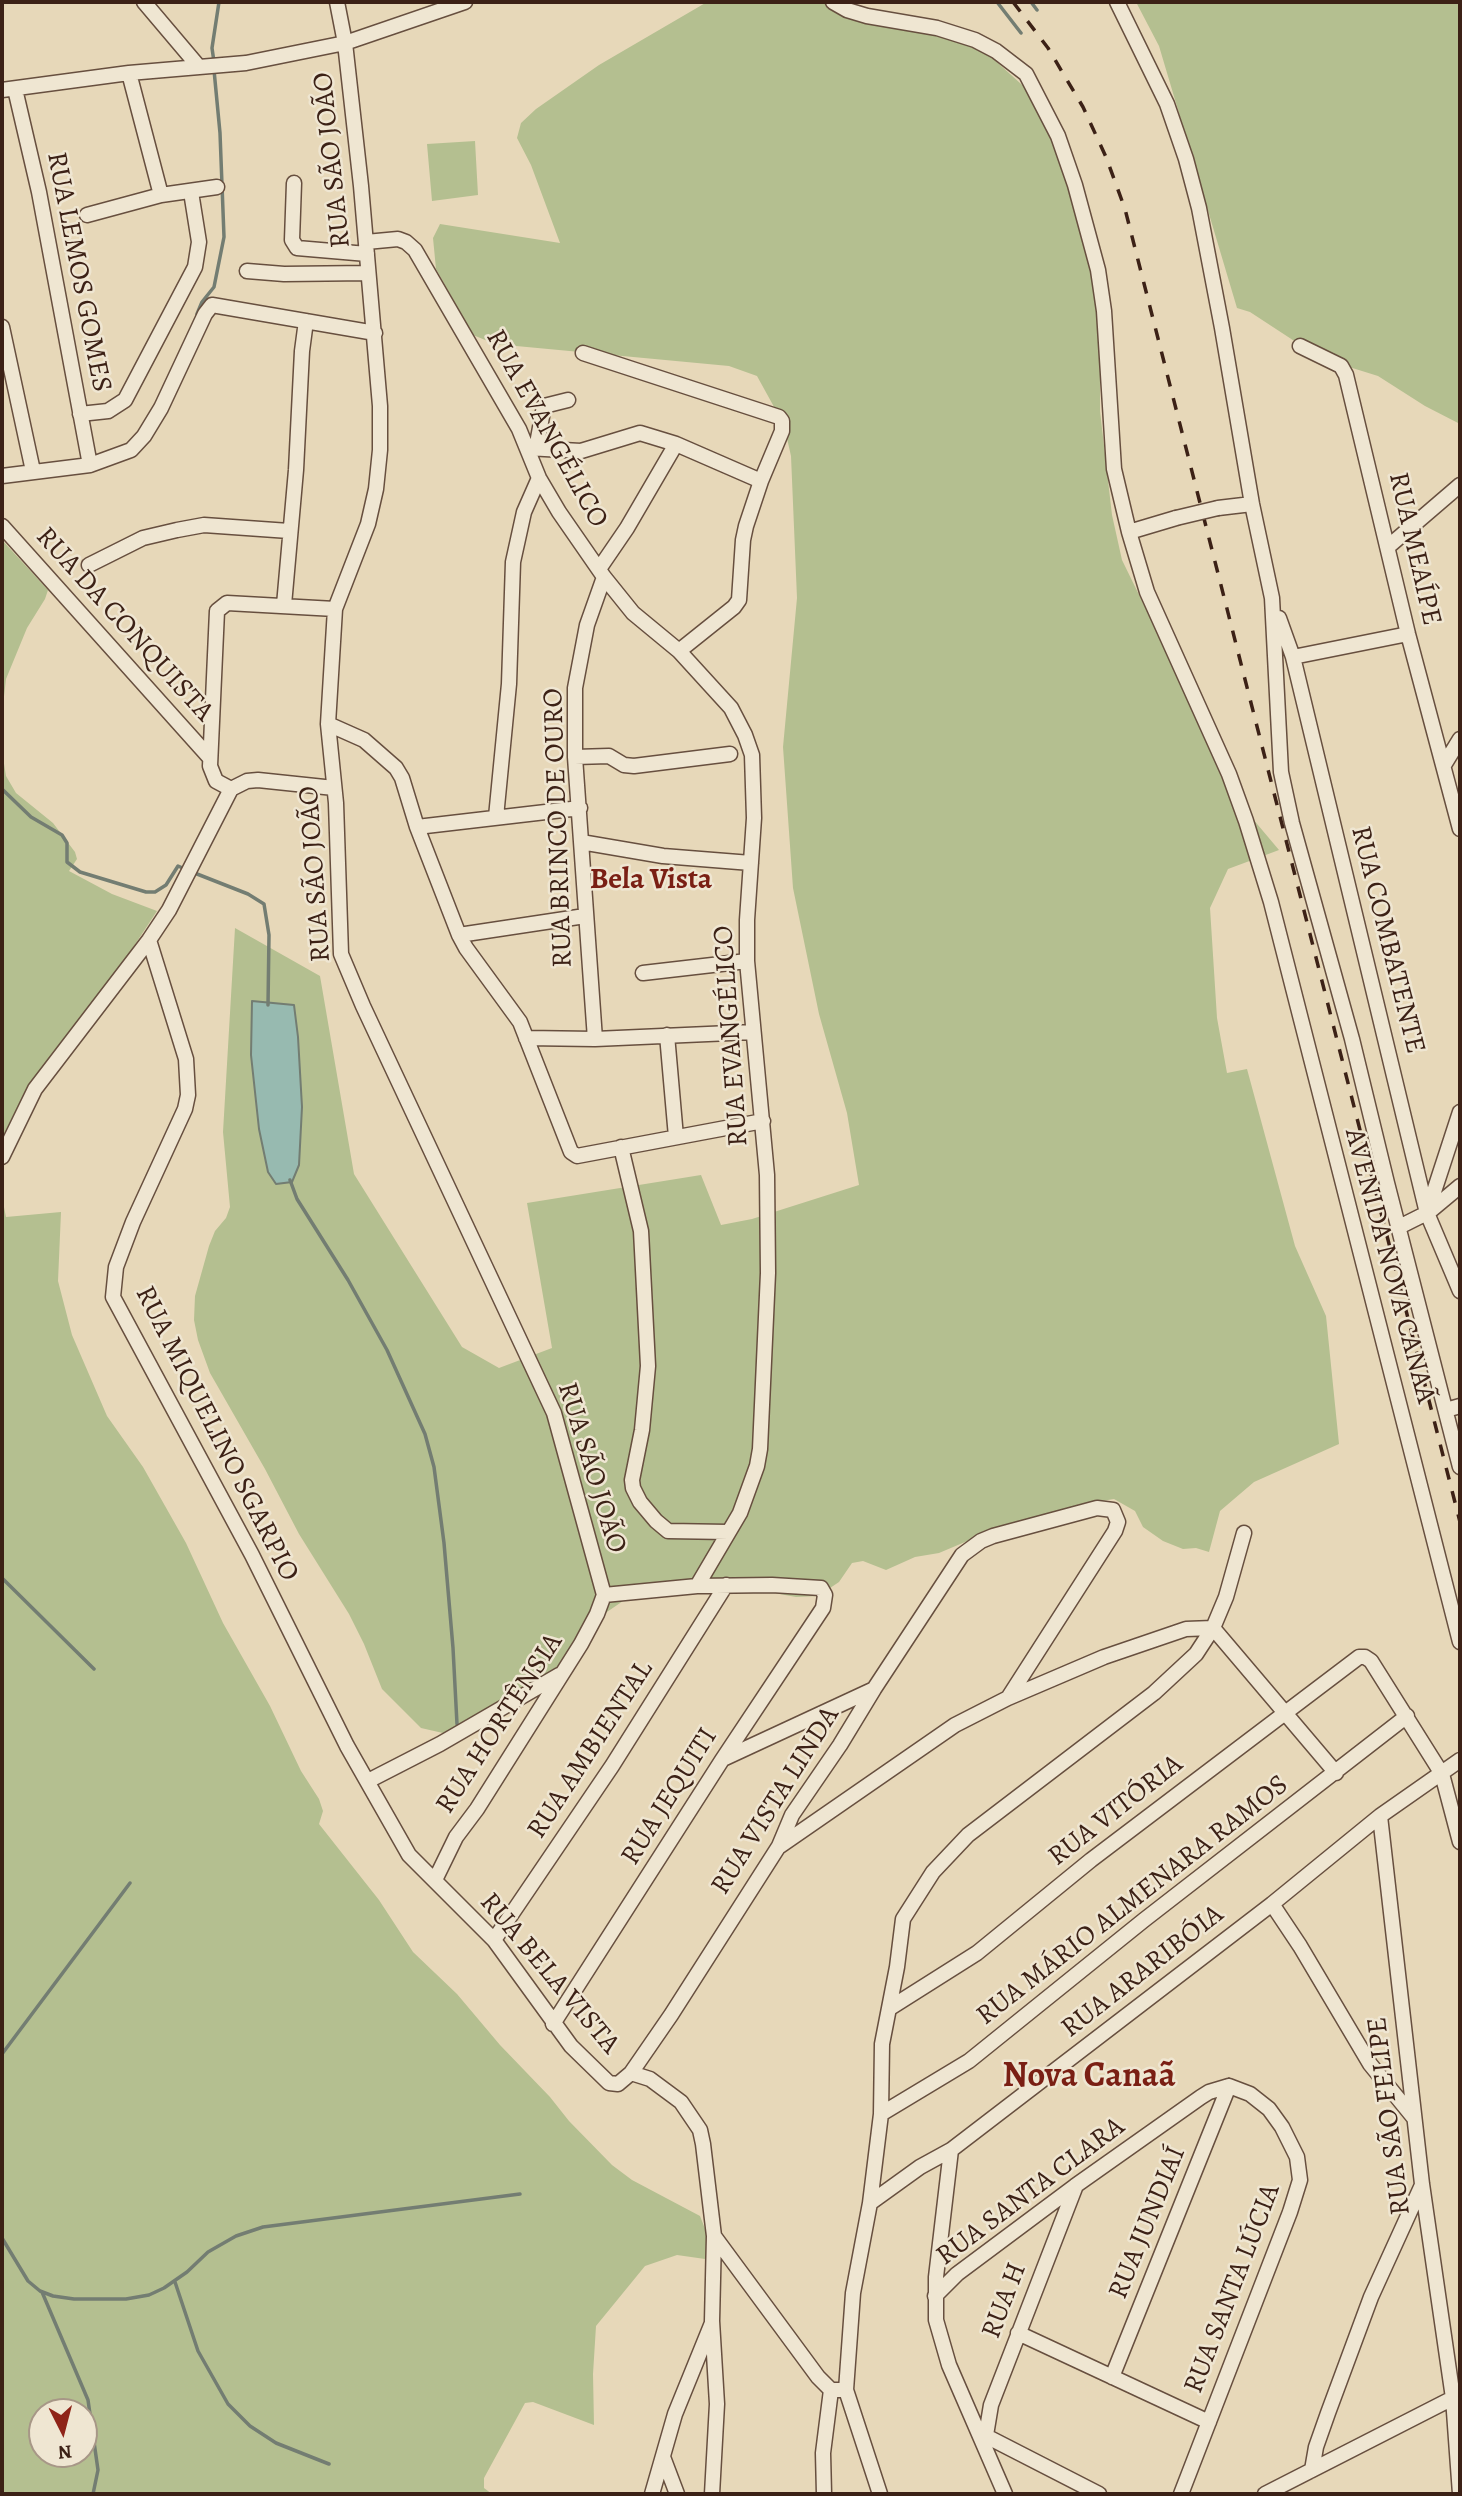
<!DOCTYPE html>
<meta charset="utf-8">
<style>
body{margin:0}
#map{position:relative;width:1462px;height:2496px;overflow:hidden;background:#e7d8b9;font-family:Alegreya,serif}
canvas{display:block}
.frame{position:absolute;inset:0;border:4px solid #3c2116;pointer-events:none}
.north{position:absolute;left:28px;top:2398px;width:70px;height:70px;box-sizing:border-box;background:#efe6d2;border:2px solid #a79787;border-radius:50%;rotate:174deg;font-size:19px;font-weight:700;line-height:28px;text-align:center;color:#3c2116}
.north::after{content:'';display:block;margin:auto;width:24px;height:32px;background:#8f2418;clip-path:polygon(50% 0,100% 100%,50% 72%,0 100%)}
</style>
<div id="map">
<canvas width="1462" height="2496"></canvas>
<div class="frame"></div>
<div class="north">N</div>
</div>
<script>
const ctx = document.querySelector('canvas').getContext('2d');
ctx.lineJoin = 'round';
function paint(path, color) { ctx.fillStyle = color; ctx.fill(path, 'evenodd'); }
const toPath = rows => new Path2D(rows.map(r => 'M' + r).join(''));
function stroke(path, color, width, dash) { ctx.strokeStyle = color; ctx.lineWidth = width; ctx.lineCap = dash ? 'butt' : 'round'; ctx.setLineDash(dash || []); ctx.stroke(path); }
function write(font, color, halo, rows, align = 'center') {
  ctx.font = font + ' Alegreya,serif'; ctx.lineWidth = 5; ctx.setLineDash([]); ctx.textBaseline = 'middle'; ctx.strokeStyle = halo; ctx.fillStyle = color; for (const [text, x, y, turn = 0] of rows) {
    ctx.save(); ctx.translate(x, y); ctx.rotate((+turn || 0) * Math.PI / 180); ctx.textAlign = isNaN(turn) ? turn : align; if (halo) ctx.strokeText(text, 0, 0); ctx.fillText(text, 0, 0); ctx.restore();
  }
}
paint(toPath([
 [707,2,824,2,842,11,912,27,979,46,1051,111,1065,133,1077,168,1085,203,1100,297,1100,411,1112,515,1122,560,1185,689,1231,793,1279,850,1228,869,1210,908,1217,1018,1227,1073,1247,1069,1295,1246,1326,1316,1339,1444,1254,1482,1220,1511,1209,1552,1196,1548,1183,1549,1163,1541,1143,1527,1135,1511,1114,1499,1077,1505,984,1534,939,1553,915,1557,886,1570,863,1561,852,1563,839,1582,818,1596,796,1597,774,1593,641,1594,626,1599,601,1616,558,1671,456,1736,421,1728,382,1689,364,1644,349,1614,299,1534,265,1469,210,1373,198,1340,194,1320,195,1296,209,1246,215,1231,226,1218,230,1207,223,1132,235,928,320,976,354,1174,462,1347,499,1368,552,1348,527,1203,701,1175,721,1225,752,1219,859,1185,847,1113,819,1014,793,888,783,747,797,598,791,456,784,425,757,376,729,366,495,344,473,335,436,269,433,238,440,224,560,243,531,165,517,138,521,123,536,109,599,65],
 [1136,2,1460,2,1460,424,1425,406,1378,376,1346,366,1305,348,1250,312,1237,308,1159,46],
 [475,141,478,195,432,201,427,144],
 [2,540,48,590,45,599,27,628,6,679,2,714],
 [2,751,6,776,16,793,53,823,75,852,77,859,69,871,112,894,157,911,2,1147],
 [2,1197,6,1217,61,1212,58,1281,72,1335,107,1416,143,1467,186,1543,223,1623,270,1706,301,1771,319,1799,323,1811,319,1824,379,1900,413,1952,457,1994,500,2045,550,2097,569,2121,612,2165,632,2180,700,2216,707,2234,712,2260,677,2255,645,2266,596,2326,593,2374,594,2425,533,2402,525,2403,484,2478,484,2488,492,2494,2,2494],
 [42,2412,84,2412,84,2454,42,2454]
]), '#b4bf90');
const water = toPath([
 [252,1001,294,1005,298,1037,302,1107,299,1165,292,1182,276,1184,268,1172,259,1129,251,1055,252,1001]
]);
paint(water, '#97bab0');
stroke(water, '#737d72', 2);
stroke(toPath([
 [997,2,1021,33],
 [1031,2,1037,10],
 [214,62,212,48,219,2],
 [197,314,202,302,214,287,224,237,220,133,214,70],
 [2,789,31,817,62,835,67,843,67,862,80,872,146,892,155,892,166,885,178,866,185,869],
 [192,872,248,894,264,904,269,935,268,1005],
 [290,1180,297,1199,348,1280,387,1350,425,1434,434,1467,444,1543,453,1648,457,1724],
 [2,1578,94,1669],
 [2,2054,130,1883],
 [2,2238,28,2281,40,2291,53,2296,74,2299,126,2299,149,2295,164,2288,187,2272,208,2252,236,2236,263,2227,520,2194],
 [175,2282,198,2351,228,2404,250,2426,276,2443,329,2464],
 [42,2292,88,2400,98,2470,93,2494]
]), '#737d72', 3.5);
const minor = toPath([
 [144,2,199,67],
 [337,2,345,43,361,186,380,406,380,450,376,489,368,524,335,609,328,724,336,803,341,954,363,1006,554,1413,604,1595],
 [833,2,847,10,867,16,937,28,975,40,996,51,1026,74,1058,136,1075,185,1098,270,1104,311,1114,469,1129,532,1147,592,1229,774,1246,821,1271,902,1460,1642],
 [1117,2,1167,104,1186,159,1199,208,1222,328,1252,504,1272,598,1281,772,1292,823,1352,1039,1387,1183,1460,1467],
 [129,73,161,195],
 [15,89,39,192,90,465],
 [2,90,129,73,246,63,345,43,465,2],
 [294,183,292,240,297,248,367,254],
 [87,215,161,195,217,187],
 [366,242,398,239,406,242,415,250,519,429,539,478,559,512,604,577,633,613,679,651,731,708,745,735,752,755,754,818,747,920,747,961,767,1175,768,1273,760,1449,757,1466,740,1513,697,1586],
 [247,271,284,274,368,273],
 [2,327,33,471],
 [1300,346,1341,366,1346,375,1408,634,1460,829],
 [583,353,779,417,782,421,782,431,761,481,746,526,743,540,739,600,734,607,679,651],
 [80,414,108,411,125,400,195,267,199,242,191,192],
 [527,448,581,451,640,433,676,444,761,481],
 [536,449,544,406,568,400],
 [2,476,90,465,131,450,144,436,161,408,205,314,212,305,375,333],
 [1218,508,1252,504],
 [2,526,210,758],
 [1129,532,1176,518],
 [1389,546,1460,485],
 [89,565,143,538,177,530,204,525,289,531],
 [599,569,627,528,676,444],
 [284,605,296,470,302,351,306,321],
 [1279,618,1293,657,1427,1213,1460,1291],
 [1293,657,1408,634],
 [328,724,364,740,396,768,402,778,417,827,459,935,466,948,520,1022,571,1152,577,1156,763,1121],
 [575,757,609,756,624,765,634,766,730,754],
 [1444,765,1460,739],
 [231,789,216,781,210,766,217,611,227,603,335,609],
 [496,817,509,684,513,562,524,512,539,478],
 [417,827,580,808],
 [581,842,663,856,751,863],
 [459,935,585,916],
 [149,940,186,1059,188,1095,185,1109,133,1222,116,1267,113,1297,252,1555,347,1746,409,1855,494,1940,571,2046,609,2083,618,2084,631,2073,671,2015,779,1846,792,1815,840,1745,874,1689,962,1555,981,1541,993,1536,1097,1508,1113,1510,1118,1522,1115,1531,1008,1698],
 [643,973,747,961],
 [667,1035,676,1137],
 [526,1038,595,1039,753,1032],
 [595,1039,575,757,575,688,587,625,604,577],
 [621,1147,641,1231,648,1366,642,1430,632,1480,633,1488,640,1502,656,1521,668,1531,728,1532],
 [2,1157,35,1089,149,940,169,910,231,789,247,781,258,780,334,788],
 [1429,1212,1460,1186],
 [1399,1227,1427,1213,1460,1112],
 [1446,1410,1460,1406],
 [723,1759,874,1689],
 [368,1781,440,1744,559,1675],
 [1380,1816,1422,2184,1453,2398,1460,2494],
 [780,1846,955,1725,1008,1698,1104,1657,1186,1629,1213,1628,1336,1773],
 [435,1880,456,1837,477,1809,581,1644,597,1614,604,1595],
 [1272,1904,1300,1946,1370,2064,1414,2118],
 [494,1940,612,1766,726,1585],
 [890,2008,977,1953,1091,1860,1359,1657,1365,1657,1371,1661,1442,1774,1460,1842],
 [553,2024,722,1760,823,1608,825,1595,821,1588,772,1585,697,1586,604,1595],
 [631,2073,650,2079,681,2102,700,2130,703,2144,714,2236,712,2321,717,2404,712,2494],
 [881,2114,969,2061,1144,1920,1407,1716],
 [951,2150,936,2277,936,2320,949,2365,1005,2494],
 [870,2203,920,2167,951,2150,1272,1904,1380,1816,1460,1760],
 [714,2236,818,2377,831,2390,846,2390],
 [935,2296,957,2274,1075,2186,1201,2097,1209,2092,1229,2086],
 [1018,2333,1209,2422],
 [1112,2377,1229,2086],
 [980,2433,1099,2494],
 [986,2435,991,2405,1075,2188],
 [663,2457,677,2494],
 [1312,2470,1316,2447,1328,2413,1371,2297,1422,2185],
 [652,2494,675,2414,712,2323],
 [824,2494,823,2453,831,2390],
 [880,2494,846,2390,853,2293,870,2203,881,2114,882,2044,897,1967,903,1919,933,1872,968,1835,1154,1693,1196,1654,1213,1628,1226,1597,1244,1533],
 [1181,2494,1290,2212,1300,2180,1297,2157,1282,2127,1269,2109,1250,2094,1229,2086],
 [1265,2494,1453,2398,1458,2392]
]);
stroke(minor, '#674f3f', 17);
stroke(minor, '#efe6d2', 14);
stroke(toPath([
 [1013,2,1048,48,1083,107,1106,157,1125,209,1460,1522]
]), '#3c2116', 3.5, [12, 12]);
const minorBridge = toPath([
 [1176,518,1218,508]
]);
stroke(minorBridge, '#674f3f', 17, []);
stroke(minorBridge, '#efe6d2', 14);
write('28px', '#3c2116', '#efe6d2', [
 ["RUA SÃO JOÃO",333,160,-96],
 ["RUA LEMOS GOMES",78,272,79],
 ["RUA EVANGÉLICO",546,429,61],
 ["RUA MEAÍPE",1414,549,77],
 ["RUA DA CONQUISTA",124,625,48],
 ["RUA BRINCO DE OURO",559,828,-92],
 ["RUA SÃO JOÃO",316,874,-94],
 ["RUA COMBATENTE",1387,940,76],
 ["RUA EVANGÉLICO",732,1036,-94],
 ["AVENIDA NOVA CANAÃ",1389,1266,75],
 ["RUA MIQUELINO SGARPIO",216,1434,63],
 ["RUA SÃO JOÃO",591,1468,73],
 ["RUA HORTÊNSIA",500,1724,-57],
 ["RUA AMBIENTAL",591,1750,-57],
 ["RUA JEQUITI",670,1797,-58],
 ["RUA VISTA LINDA",776,1801,-58],
 ["RUA VITÓRIA",1116,1811,-38],
 ["RUA MÁRIO ALMENARA RAMOS",1133,1901,-38],
 ["RUA ARARIBÓIA",1143,1972,-38],
 ["RUA BELA VISTA",549,1974,50],
 ["RUA SÃO FELIPE",1390,2116,-97],
 ["RUA SANTA CLARA",1031,2192,-37],
 ["RUA JUNDIAÍ",1148,2223,-68],
 ["RUA SANTA LÚCIA",1233,2289,-69],
 ["RUA H",1005,2301,-69]
]);
write('bold 30px', '#7a1f14', '#efe6d2', [
 ["Bela Vista",651,881]
]);
write('bold 35px', '#7a1f14', '#efe6d2', [
 ["Nova Canaã",1089,2077]
]);
</script>
